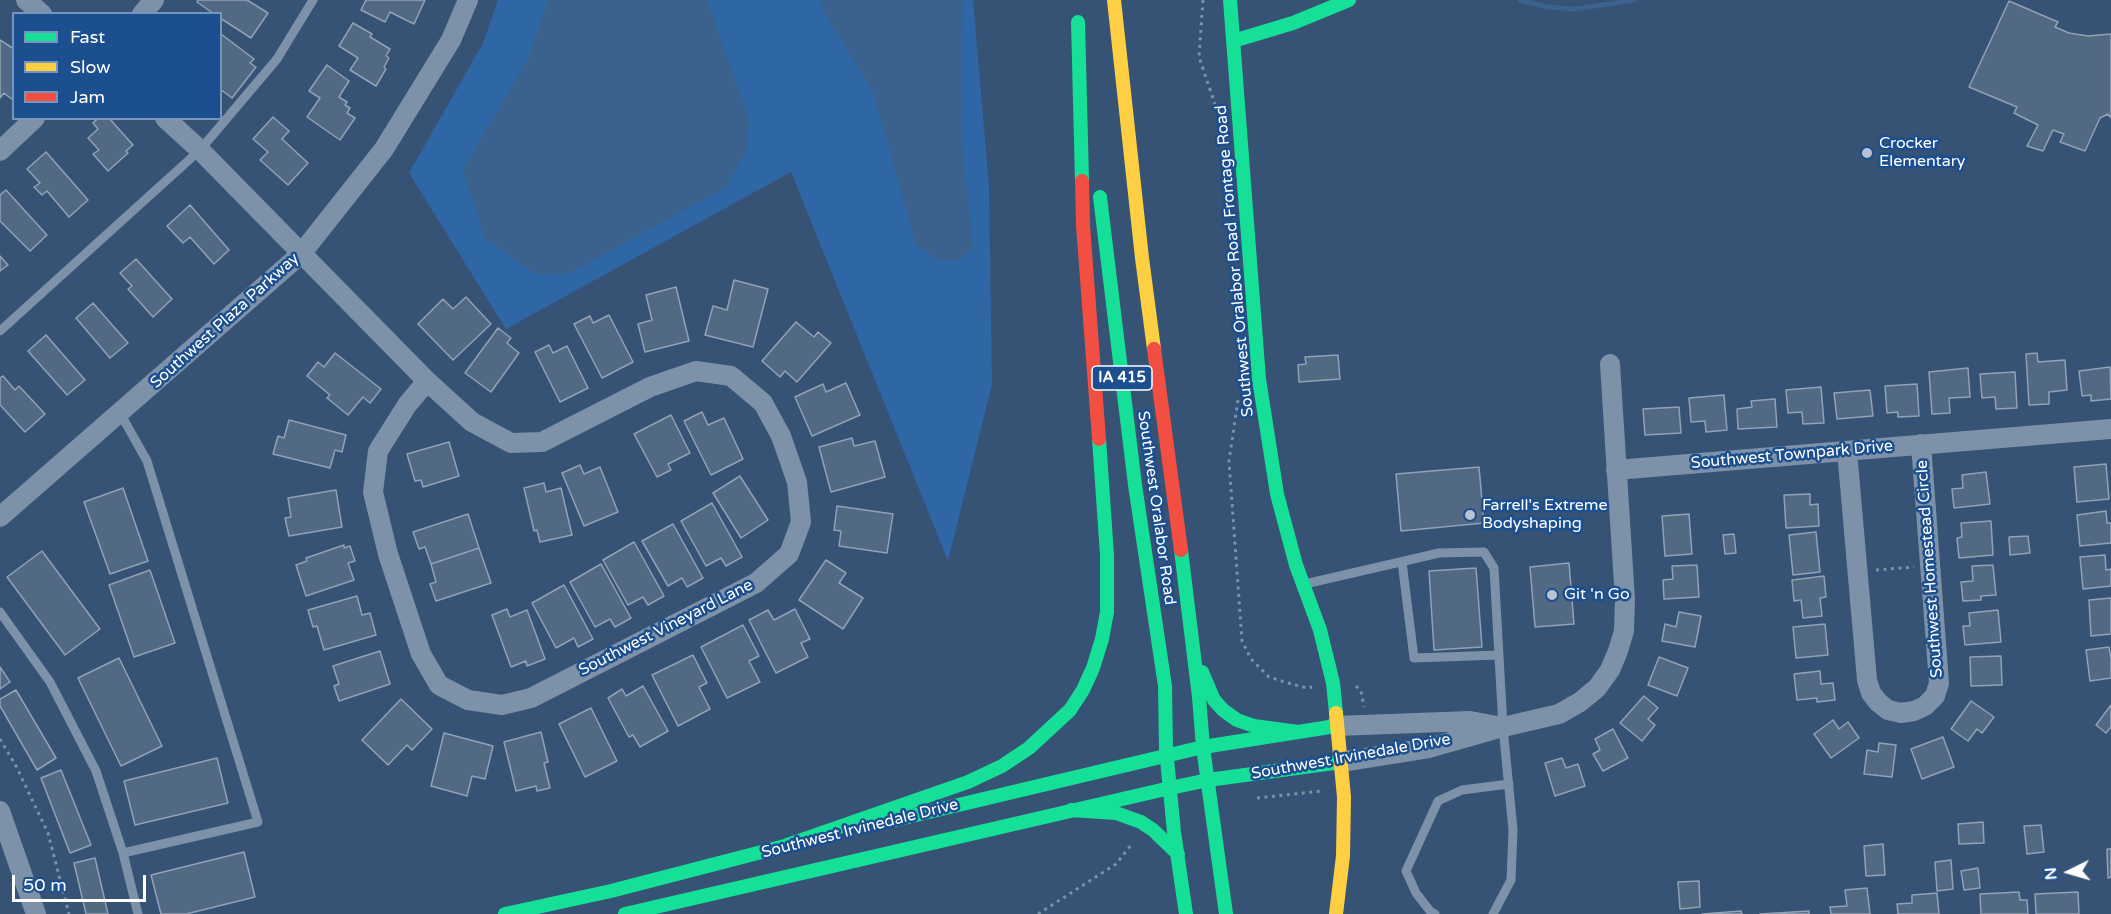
<!DOCTYPE html>
<style>
body{margin:0}
#map{position:relative;width:2111px;height:914px;overflow:hidden;background:#365274;font-family:"Varela Round",sans-serif}
canvas{display:block}
.legend{position:absolute;left:12px;top:12px;width:210px;height:108px;box-sizing:border-box;background:#1b4f8f;border:2px solid #7695bc;margin:0;padding:8px 10px;list-style:none;font-size:18px;color:#fff}
.legend li{display:flex;align-items:center;gap:12px;height:30px}
.legend b{width:30px;border:2px solid #7695bc}
.north{position:absolute;left:2039px;top:842px;width:60px;height:60px;-webkit-text-stroke:4px #1b4f8f;paint-order:stroke;rotate:265deg;font-size:16px;font-weight:700;line-height:24px;text-align:center;color:#fff}
.north::after{content:'';display:block;margin:auto;width:21px;height:27px;background:#fff;clip-path:polygon(50% 0,100% 100%,50% 72%,0 100%)}
.scale{position:absolute;left:12px;top:875px;width:134px;height:27px;box-sizing:border-box;border:3px solid #fff;border-top:0;padding-left:8px;font-size:18px;line-height:21px;white-space:nowrap;color:#fff;-webkit-text-stroke:4px #1b4f8f;paint-order:stroke}
</style>
<div id="map">
<canvas width="2111" height="914"></canvas>
<ul class="legend">
<li><b style="height:8px;background:#16e098"></b>Fast</li>
<li><b style="height:8px;background:#ffcf43"></b>Slow</li>
<li><b style="height:8px;background:#f24e42"></b>Jam</li>
</ul>
<div class="north">N</div>
<div class="scale">50 m</div>
</div>
<script>
const ctx = document.querySelector('canvas').getContext('2d');
ctx.lineJoin = 'round';
function paint(path, color) { ctx.fillStyle = color; ctx.fill(path, 'evenodd'); }
const toPath = rows => new Path2D(rows.map(r => 'M' + r).join(''));
function stroke(path, color, width, dash) { ctx.strokeStyle = color; ctx.lineWidth = width; ctx.lineCap = dash ? 'butt' : 'round'; ctx.setLineDash(dash || []); ctx.stroke(path); }
function write(font, color, halo, rows, align = 'center') {
  ctx.font = font + ' "Varela Round",sans-serif'; ctx.lineWidth = 5; ctx.setLineDash([]); ctx.textBaseline = 'middle'; ctx.strokeStyle = halo; ctx.fillStyle = color; for (const [text, x, y, turn = 0] of rows) {
    ctx.save(); ctx.translate(x, y); ctx.rotate((+turn || 0) * Math.PI / 180); ctx.textAlign = isNaN(turn) ? turn : align; if (halo) ctx.strokeText(text, 0, 0); ctx.fillText(text, 0, 0); ctx.restore();
  }
}
paint(toPath([
 [498,0,973,0,989,186,992,384,948,561,791,172,506,329,409,173,483,43]
]), '#2f66a5');
paint(toPath([
 [548,0,707,0,749,119,746,151,725,188,568,274,535,274,484,237,463,169,529,57],
 [820,0,962,0,961,138,973,247,961,259,939,261,916,244,872,89,827,18]
]), '#3b618d');
stroke(toPath([
 [1520,0,1546,7,1575,9,1635,0]
]), '#3b618d', 5);
const building = toPath([
 [198,0,247,0,268,13,251,38,220,18,220,14,214,14,197,2,198,0],
 [366,0,425,0,414,24,390,12,385,22,361,10,366,0],
 [2009,1,2058,22,2055,27,2069,33,2088,36,2111,34,2111,118,2108,114,2100,118,2085,151,2060,142,2064,134,2053,130,2043,151,2027,146,2038,125,2014,113,2017,107,1969,87,2009,1],
 [353,23,372,34,370,37,390,49,386,56,389,58,384,67,386,69,376,86,350,70,358,58,339,46,353,23],
 [221,34,254,59,250,63,256,67,232,98,220,89,221,34],
 [0,40,14,49,13,100,4,93,0,98,0,40],
 [327,65,349,81,339,97,347,102,345,105,350,108,347,113,355,118,340,140,307,117,320,98,309,91,327,65],
 [273,117,289,131,282,139,308,163,288,185,260,160,268,152,253,139,273,117],
 [98,118,109,118,133,145,126,151,128,153,108,171,93,154,99,150,88,138,98,129,93,123,98,118],
 [46,152,88,200,69,217,47,191,42,195,34,187,40,183,27,169,46,152],
 [6,190,47,235,30,251,0,221,0,195,6,190],
 [190,205,229,250,214,264,190,237,183,243,167,226,190,205],
 [0,256,8,265,0,271,0,256],
 [136,259,172,299,153,317,128,289,132,286,120,273,136,259],
 [734,280,768,289,753,347,705,335,713,306,727,310,734,280],
 [676,287,689,341,645,352,638,324,652,320,646,295,676,287],
 [466,297,491,324,453,360,418,324,443,299,453,309,466,297],
 [93,303,128,343,110,358,76,318,93,303],
 [609,315,633,362,602,378,574,324,590,316,593,323,609,315],
 [796,322,814,337,818,332,831,343,797,382,785,371,780,377,762,361,796,322],
 [498,328,511,338,507,343,519,353,491,392,465,373,498,328],
 [46,335,85,380,67,395,28,351,46,335],
 [549,345,553,353,567,346,588,388,560,402,535,352,549,345],
 [335,353,381,389,370,403,363,397,348,415,327,398,330,395,307,376,318,362,324,367,335,353],
 [2037,353,2038,362,2065,360,2067,390,2049,392,2049,404,2029,405,2026,354,2037,353],
 [1338,355,1340,379,1299,382,1298,365,1306,364,1305,357,1338,355],
 [2110,367,2111,399,2091,401,2091,395,2082,396,2079,371,2110,367],
 [1968,368,1970,397,1949,398,1950,413,1932,414,1929,372,1968,368],
 [2015,372,2017,408,1996,409,1995,397,1982,398,1980,374,2015,372],
 [3,376,15,390,19,386,45,414,25,432,0,405,0,378,3,376],
 [846,383,860,415,812,436,795,397,823,384,826,392,846,383],
 [1917,384,1919,416,1898,417,1898,412,1887,413,1885,386,1917,384],
 [1821,387,1824,423,1803,424,1802,412,1788,413,1786,390,1821,387],
 [1870,390,1873,416,1837,419,1834,393,1870,390],
 [1724,395,1727,430,1706,432,1705,421,1691,422,1689,398,1724,395],
 [1775,399,1777,427,1738,429,1737,409,1752,407,1751,401,1775,399],
 [1679,407,1681,433,1645,435,1643,409,1679,407],
 [702,412,708,425,724,418,743,459,711,475,684,421,702,412],
 [671,415,690,453,668,464,671,470,657,477,634,434,671,415],
 [289,420,346,435,342,452,335,450,330,468,273,454,278,436,284,438,289,420],
 [852,438,854,446,875,441,885,477,831,492,819,447,852,438],
 [449,442,459,476,423,487,421,480,415,481,407,454,449,442],
 [2106,464,2109,499,2077,502,2074,467,2106,464],
 [580,465,584,474,600,467,618,512,584,526,562,473,580,465],
 [1479,467,1484,523,1401,531,1396,474,1479,467],
 [1986,472,1990,504,1954,508,1952,489,1963,488,1962,475,1986,472],
 [740,476,768,520,741,538,713,493,740,476],
 [544,483,546,492,561,488,572,535,540,542,537,530,534,531,524,488,544,483],
 [123,488,148,561,110,574,84,502,123,488],
 [336,490,342,527,289,536,285,518,291,517,288,498,336,490],
 [1810,494,1810,505,1818,504,1819,526,1786,528,1784,495,1810,494],
 [712,503,742,557,726,566,721,558,706,566,681,521,712,503],
 [837,506,893,514,887,553,839,546,841,531,834,530,837,506],
 [2106,511,2107,523,2111,523,2111,543,2080,546,2077,515,2106,511],
 [468,514,479,548,431,564,425,547,419,549,413,532,468,514],
 [1689,514,1692,554,1665,556,1662,516,1689,514],
 [1991,521,1993,555,1959,558,1957,538,1962,537,1961,523,1991,521],
 [673,524,703,578,687,587,682,578,668,586,642,541,673,524],
 [1816,532,1820,572,1793,575,1789,535,1816,532],
 [1734,534,1736,553,1725,554,1723,535,1734,534],
 [2028,536,2030,553,2010,555,2009,537,2028,536],
 [634,542,664,596,648,605,643,597,628,605,603,560,634,542],
 [344,545,344,548,350,546,355,561,348,563,354,580,306,596,296,565,307,561,306,558,344,545],
 [479,548,491,583,436,601,430,584,436,582,431,564,479,548],
 [42,551,100,629,65,655,7,577,42,551],
 [2105,555,2106,570,2111,569,2111,586,2083,589,2080,557,2105,555],
 [826,560,846,573,839,583,863,598,843,629,799,600,826,560],
 [1569,563,1574,624,1535,627,1530,567,1569,563],
 [601,564,631,618,615,627,610,619,595,627,570,582,601,564],
 [1697,565,1699,597,1664,599,1663,580,1673,579,1672,566,1697,565],
 [1993,565,1996,595,1981,596,1981,600,1963,601,1961,582,1973,581,1972,566,1993,565],
 [1476,568,1482,647,1434,650,1429,571,1476,568],
 [150,570,175,643,134,657,109,585,150,570],
 [1824,576,1826,597,1820,598,1822,616,1803,618,1801,600,1794,601,1792,580,1824,576],
 [564,585,593,639,578,647,574,638,556,648,532,603,564,585],
 [357,596,362,615,370,613,376,635,324,650,317,626,313,627,308,610,357,596],
 [2111,598,2111,634,2091,636,2089,600,2111,598],
 [507,609,510,617,527,610,545,659,527,666,526,661,511,667,492,615,507,609],
 [795,609,810,639,801,643,808,657,776,673,749,620,768,610,774,620,795,609],
 [1998,610,2001,642,1965,645,1963,626,1970,626,1969,613,1998,610],
 [1679,612,1701,616,1695,647,1662,641,1665,624,1676,627,1679,612],
 [1825,624,1828,655,1796,658,1793,627,1825,624],
 [743,625,759,656,749,661,760,682,727,698,701,647,743,625],
 [2109,647,2111,659,2111,678,2090,681,2086,650,2109,647],
 [380,651,390,684,339,701,334,686,339,684,333,666,380,651],
 [693,655,707,683,699,687,710,709,678,726,652,675,693,655],
 [2001,656,2002,685,1971,686,1970,657,2001,656],
 [1659,657,1688,668,1677,696,1648,685,1659,657],
 [119,658,162,746,121,766,78,678,119,658],
 [0,667,10,682,0,689,0,667],
 [1820,671,1821,684,1833,683,1835,700,1817,702,1817,698,1797,700,1794,674,1820,671],
 [643,686,668,731,640,747,633,735,629,737,608,698,622,689,626,696,643,686],
 [16,690,56,758,37,770,0,706,0,699,16,690],
 [1644,696,1658,708,1648,719,1655,725,1642,741,1620,723,1644,696],
 [401,699,432,729,412,750,407,745,388,765,362,740,401,699],
 [1971,701,1994,717,1982,733,1977,729,1968,741,1951,729,1971,701],
 [2111,705,2111,727,2106,733,2096,725,2111,705],
 [591,708,617,761,585,777,559,724,591,708],
 [1833,720,1839,729,1848,722,1859,738,1831,758,1814,734,1833,720],
 [1613,729,1628,758,1603,771,1593,754,1600,750,1595,739,1613,729],
 [541,732,548,762,544,763,550,788,537,791,536,786,516,791,504,742,541,732],
 [444,733,493,746,485,779,472,776,467,796,431,786,444,733],
 [1943,737,1954,767,1922,779,1911,749,1943,737],
 [1879,743,1896,745,1892,777,1864,774,1867,750,1878,752,1879,743],
 [217,758,228,803,135,825,124,781,217,758],
 [1562,758,1566,768,1578,764,1585,786,1555,796,1545,763,1562,758],
 [61,770,91,845,70,853,41,778,61,770],
 [1983,822,1984,843,1959,844,1958,824,1983,822],
 [2041,825,2044,852,2027,854,2024,826,2041,825],
 [1883,844,1885,875,1866,876,1864,846,1883,844],
 [2107,849,2111,849,2111,877,2108,878,2107,849],
 [244,852,255,897,186,914,161,914,151,875,244,852],
 [95,858,108,914,86,914,74,863,95,858],
 [1951,860,1953,889,1937,891,1935,862,1951,860],
 [1978,868,1980,888,1964,890,1961,871,1978,868],
 [1699,881,1700,907,1680,909,1678,882,1699,881],
 [1867,888,1870,914,1831,914,1830,907,1847,906,1845,890,1867,888],
 [2019,892,2020,900,2027,900,2028,914,1981,914,1980,894,2019,892],
 [2078,892,2079,914,2036,914,2035,894,2078,892],
 [1937,893,1939,914,1898,914,1897,904,1912,903,1912,895,1937,893],
 [1741,911,1742,914,1702,914,1741,911],
 [1809,911,1809,914,1760,914,1809,911]
]);
paint(building, '#526984');
stroke(building, '#92a2b6', 1.5);
stroke(toPath([
 [1203,0,1199,57,1215,104],
 [1238,400,1229,461,1242,641,1251,659,1269,677,1288,683,1307,688,1312,687],
 [1876,570,1914,567],
 [1356,686,1361,691,1364,707],
 [0,739,16,766,48,833,69,914],
 [1257,798,1322,791],
 [1038,914,1116,864,1132,844]
]), '#7d92a8', 3, [3, 4.5]);
stroke(toPath([
 [0,331,200,150,277,59,313,0],
 [120,413,147,461,258,822,123,853],
 [1402,562,1414,658,1499,655],
 [1305,584,1439,553,1484,552,1494,568,1503,727,1513,830,1511,880,1493,914],
 [0,612,50,682,96,771,123,853,138,914],
 [1435,914,1430,911,1416,893,1406,871,1438,801,1462,790,1509,784]
]), '#7d92a8', 9);
stroke(toPath([
 [26,0,42,14],
 [142,14,154,0],
 [165,118,200,150,427,381,407,405,378,451,373,492,388,554,421,654,439,685,468,700,502,705,531,698,756,583,789,554,801,522,797,482,781,436,763,403,731,376,696,371,650,387,542,442,511,443,472,422,427,381],
 [0,151,35,118],
 [1847,451,1867,680,1871,693,1878,702,1888,710,1901,713,1914,711,1925,706,1935,696,1939,683,1921,444],
 [1616,470,2111,429],
 [0,517,301,254,384,149,451,40,468,0],
 [1336,726,1470,721,1497,726],
 [1341,762,1429,748,1503,727,1559,714,1580,702,1597,688,1610,670,1618,651,1624,631,1625,600,1610,364],
 [0,811,36,914]
]), '#7d92a8', 20);
stroke(toPath([
 [1230,0,1259,379,1277,494,1296,565,1320,630,1333,683,1336,713],
 [1078,22,1082,181],
 [1233,41,1293,23,1349,0],
 [1100,197,1135,485,1165,686,1166,749,1174,832,1186,914],
 [1181,550,1199,697,1203,747,1226,914],
 [1202,672,1214,700,1223,710,1237,720,1254,726,1298,732],
 [1071,810,1116,813,1141,822,1153,830,1178,854],
 [895,820,1203,747,1336,726],
 [787,845,968,782,1002,766,1029,748,1070,710,1083,690,1093,668,1102,639,1107,612,1107,555,1099,439],
 [505,914,611,891,808,840],
 [625,914,1170,788,1208,780,1341,762]
]), '#16e098', 14);
stroke(toPath([
 [1114,0,1142,258,1154,349],
 [1336,713,1344,797,1343,856,1336,914]
]), '#ffcf43', 14);
stroke(toPath([
 [1082,181,1083,225,1099,439],
 [1154,349,1181,550]
]), '#f24e42', 14);
for (const [x, y, r, color] of [
 [1867,153,6,"#b9c2ce"],
 [1470,515,6,"#b9c2ce"],
 [1552,595,6,"#b9c2ce"]
]) { const dot = new Path2D(); dot.arc(x, y, r, 0, 2 * Math.PI); ctx.fillStyle = color; ctx.fill(dot); stroke(dot, '#1b4f8f', 2); }
for (const [x, y, w] of [
 [1122,378,60]
]) { const box = new Path2D(); box.roundRect(x - w / 2, y - 12, w, 24, 4.5); ctx.fillStyle = '#1b4f8f'; ctx.fill(box); stroke(box, '#fff', 1.5); }
write('bold 15px', '#fff', null, [
 ["IA 415",1122,378]
]);
write('16px', '#fff', '#1b4f8f', [
 ["Crocker",1879,144],
 ["Elementary",1879,162],
 ["Farrell's Extreme",1482,506],
 ["Bodyshaping",1482,524],
 ["Git 'n Go",1564,595]
], 'left');
write('16px', '#fff', '#1b4f8f', [
 ["Southwest Oralabor Road Frontage Road",1235,261,-95],
 ["Southwest Plaza Parkway",225,321,-42],
 ["Southwest Townpark Drive",1792,455,-5],
 ["Southwest Oralabor Road",1156,508,82],
 ["Southwest Homestead Circle",1930,569,-94],
 ["Southwest Vineyard Lane",666,628,-27],
 ["Southwest Irvinedale Drive",1351,757,-10],
 ["Southwest Irvinedale Drive",860,829,-14]
]);
</script>
